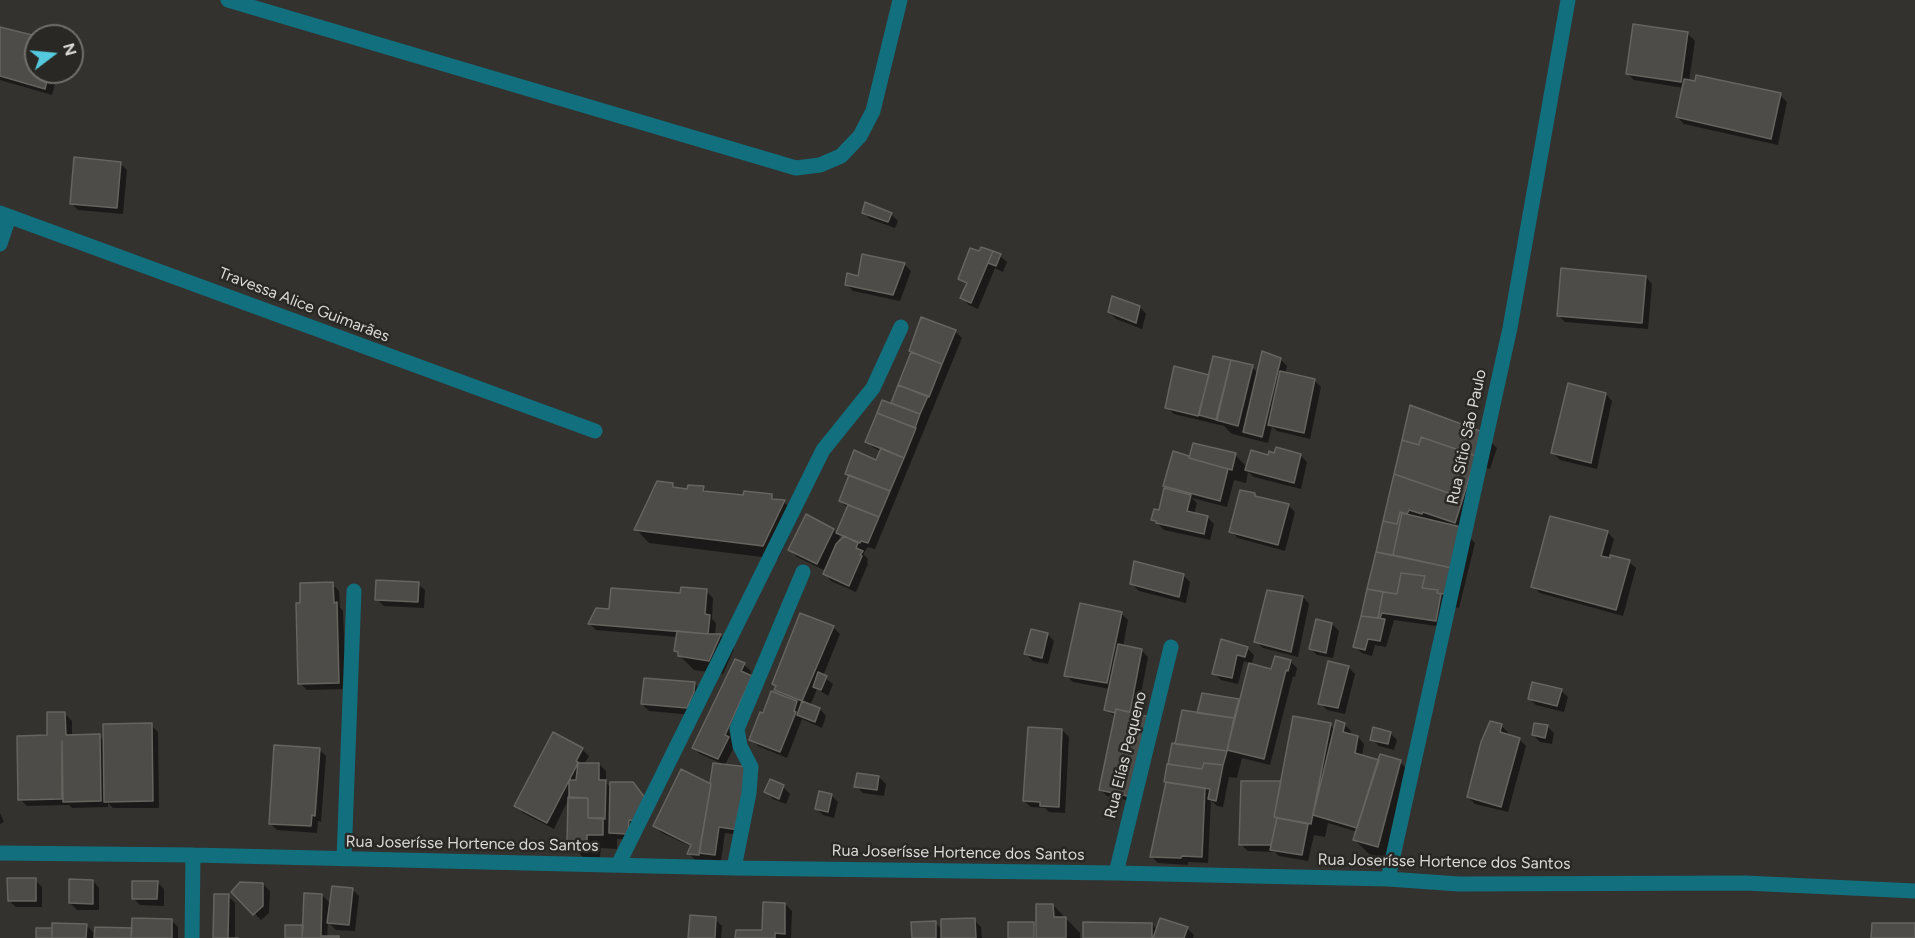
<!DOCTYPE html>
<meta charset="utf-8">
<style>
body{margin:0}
#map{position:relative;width:1915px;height:938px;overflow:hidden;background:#34322e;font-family:Figtree,sans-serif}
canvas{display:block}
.north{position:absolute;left:24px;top:24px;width:60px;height:60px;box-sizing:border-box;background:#2a2824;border:2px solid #716f6c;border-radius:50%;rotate:74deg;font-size:16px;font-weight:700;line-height:24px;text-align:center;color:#dbd9d7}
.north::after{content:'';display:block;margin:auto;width:21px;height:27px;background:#55cadf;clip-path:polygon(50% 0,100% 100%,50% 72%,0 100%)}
</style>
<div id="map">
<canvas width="1915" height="938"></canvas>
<div class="north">N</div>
</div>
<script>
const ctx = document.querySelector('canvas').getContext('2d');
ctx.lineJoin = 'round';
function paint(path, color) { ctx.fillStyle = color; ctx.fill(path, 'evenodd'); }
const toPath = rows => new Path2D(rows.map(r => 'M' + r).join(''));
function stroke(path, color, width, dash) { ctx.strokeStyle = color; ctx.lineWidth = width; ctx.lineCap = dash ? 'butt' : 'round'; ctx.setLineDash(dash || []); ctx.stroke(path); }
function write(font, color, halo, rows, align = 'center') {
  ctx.font = font + ' Figtree,sans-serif'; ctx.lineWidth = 5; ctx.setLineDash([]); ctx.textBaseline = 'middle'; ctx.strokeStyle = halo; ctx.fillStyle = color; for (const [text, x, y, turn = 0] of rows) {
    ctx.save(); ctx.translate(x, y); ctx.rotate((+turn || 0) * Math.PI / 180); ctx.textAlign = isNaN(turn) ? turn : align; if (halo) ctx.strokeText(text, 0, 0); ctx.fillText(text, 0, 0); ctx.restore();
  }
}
paint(toPath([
 [1635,26,1688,34,1695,41,1689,81,1780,95,1787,102,1778,145,1684,124,1677,117,1684,88,1634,80,1627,73],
 [0,28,36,38,36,72,58,72,52,95,0,80],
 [120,163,127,170,123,214,78,210,71,203],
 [863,212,891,214,898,221,895,228,870,219],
 [982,249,1000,256,1007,262,1003,272,995,268,978,309,969,305,962,298,967,285,960,278],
 [864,255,905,265,911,271,900,301,853,291,846,284,859,277],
 [1646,277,1652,284,1648,329,1565,322,1558,315],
 [1140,307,1146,314,1142,329,1116,319,1109,312],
 [955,331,962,338,875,549,868,547,863,554,868,559,867,562,868,564,856,592,831,581,825,574,826,571,797,557,790,550,834,530,837,534,848,508,840,501,850,477,846,473,877,462,881,451,874,448,867,442,892,405,913,353,910,351],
 [841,535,844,538,836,546],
 [1280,359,1287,366,1285,374,1315,381,1321,387,1310,439,1277,431,1272,427,1268,443,1232,434,1224,426,1174,414,1167,407,1210,376,1252,367,1258,373],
 [1606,394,1612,401,1597,469,1560,460,1553,453],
 [1411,407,1482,433,1497,448,1490,469,1481,466,1469,537,1475,543,1459,608,1453,607,1443,627,1394,620,1386,647,1375,645,1372,656,1362,653,1355,647,1364,618,1362,616],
 [1194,444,1235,455,1247,467,1269,456,1300,455,1307,462,1301,489,1254,477,1248,472,1246,483,1234,480,1227,507,1192,498,1197,503,1194,514,1207,517,1214,524,1210,540,1164,530,1153,519,1171,492,1165,486,1188,457,1190,459],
 [672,484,678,489,689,491,703,488,708,493,745,497,771,496,776,501,784,502,798,516,778,559,649,543,636,529],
 [1254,495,1258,498,1288,505,1295,512,1285,551,1238,538,1231,532],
 [1607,532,1614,539,1609,557,1629,562,1636,568,1623,616,1540,593,1533,586],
 [1183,575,1190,582,1186,603,1139,591,1132,584],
 [332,584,339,591,340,607,343,611,346,689,307,690,300,683],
 [418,584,425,590,424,608,384,606,377,599],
 [706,591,713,598,712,619,716,623,715,635,720,635,734,649,723,674,694,670,675,651,677,637,596,630,590,624,611,611],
 [1303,597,1309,604,1298,657,1263,648,1256,642],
 [1121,613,1128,620,1123,647,1141,650,1148,657,1137,715,1139,803,1107,796,1100,789,1116,717,1106,710,1110,689,1073,682,1066,675],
 [1332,624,1339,631,1333,658,1317,655,1310,648],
 [833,627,840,634,823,676,833,684,828,696,817,689,810,706,820,709,826,716,822,728,802,719,787,758,758,746,751,739,763,715,784,698,776,689,777,687,773,684],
 [1047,634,1054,641,1048,664,1033,661,1026,654],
 [1222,641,1247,648,1254,655,1251,665,1273,671,1290,661,1297,668,1295,677,1293,676,1270,765,1242,758,1237,778,1229,777,1223,807,1217,806,1211,800,1208,863,1188,862,1188,865,1158,863,1151,856,1173,745,1176,746,1202,715,1203,695,1241,701,1250,663,1244,661,1238,684,1221,680,1214,673],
 [744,665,751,671,735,745,725,765,700,754,693,748],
 [1348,667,1355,674,1345,714,1327,710,1320,703],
 [694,683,701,690,693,715,649,711,642,704],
 [1561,691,1568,697,1564,712,1536,705,1529,698],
 [65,714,72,721,72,737,99,736,104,741,151,725,158,732,159,808,113,808,108,803,108,807,72,808,69,805,27,806,20,799,49,737],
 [1344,724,1351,731,1350,735,1358,737,1364,744,1362,756,1378,761,1400,762,1414,776,1392,860,1369,854,1355,840,1358,832,1328,823,1325,837,1314,835,1308,861,1279,856,1275,852,1248,851,1241,845,1280,782,1330,725,1335,730],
 [1501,726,1508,732,1507,736,1519,739,1526,746,1508,812,1475,804,1468,797],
 [1547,726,1554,733,1552,744,1540,742,1533,735],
 [1062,730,1069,737,1065,813,1049,812,1045,808,1031,807,1024,801],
 [1390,733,1397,740,1394,750,1379,746,1372,739],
 [553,734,582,749,581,749,571,767,574,768,583,750,589,756,584,764,599,764,606,771,606,782,611,788,632,783,640,791,651,806,635,840,617,839,617,849,601,848,600,857,583,857,569,843,569,798,554,829,523,813,516,806],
 [319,749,326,756,321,822,318,821,317,833,277,830,270,823],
 [879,777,886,784,884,796,863,793,856,786],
 [711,785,745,836,725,833,721,861,695,860,689,853,692,847,662,833,655,826],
 [783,787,790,794,786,804,773,799,766,792],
 [831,795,838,802,834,818,823,815,816,808],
 [0,813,4,822,0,824],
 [35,880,42,887,42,907,16,907,9,901],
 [93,881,99,888,99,910,77,910,70,903],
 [157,882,164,889,164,906,140,905,134,899],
 [263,884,270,891,269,913,261,920,233,892],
 [352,889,359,896,355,931,336,930,328,922,327,938,339,938,287,938,304,927,322,895,331,904],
 [228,896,235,903,235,938,215,938],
 [785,904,792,911,791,938,737,938,764,932],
 [1053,905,1080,933,1080,938,1009,938,1033,924,1037,928],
 [715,919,722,926,721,938,690,938],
 [171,920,178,927,178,938,37,938,86,925,96,935],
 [974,920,981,927,982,938,913,938,935,923,943,930],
 [1152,924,1157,930,1187,928,1194,935,1193,938,1085,938]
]), '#0007');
const building = toPath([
 [1633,24,1688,32,1681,82,1626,74,1633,24],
 [0,27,36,36,36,72,49,72,45,89,0,76,0,27],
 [1696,75,1781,93,1771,139,1676,117,1684,79,1695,81,1696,75],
 [74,157,121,162,117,208,70,204,74,157],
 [865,202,892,213,888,222,862,213,865,202],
 [981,247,993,251,971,303,960,298,967,283,958,279,970,248,979,251,981,247],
 [993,251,1001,254,996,266,988,263,993,251],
 [862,254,905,263,893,295,845,285,847,273,858,276,862,254],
 [1561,268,1646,276,1642,323,1557,316,1561,268],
 [1112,296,1140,306,1136,323,1108,312,1112,296],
 [921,317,956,330,942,364,909,351,921,317],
 [1262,351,1281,358,1262,437,1243,432,1262,351],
 [911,352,942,364,929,397,898,385,911,352],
 [1213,356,1231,360,1217,420,1199,415,1213,356],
 [1231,360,1253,365,1238,426,1216,420,1231,360],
 [1174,366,1209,375,1198,416,1165,408,1174,366],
 [1280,371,1315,379,1304,433,1268,425,1280,371],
 [1568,383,1606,393,1591,463,1551,453,1568,383],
 [898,385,928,396,920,414,891,403,898,385],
 [882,400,920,414,915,428,877,413,882,400],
 [1410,405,1483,432,1476,456,1421,437,1419,445,1402,440,1410,405],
 [877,413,916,428,904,458,865,442,877,413],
 [1421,437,1476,456,1463,498,1394,474,1402,440,1419,445,1421,437],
 [1193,443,1236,453,1232,470,1189,458,1193,443],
 [1276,447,1301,454,1294,483,1245,470,1251,450,1268,455,1269,451,1274,453,1276,447],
 [881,448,904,458,890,491,845,474,854,450,876,460,881,448],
 [1173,451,1189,456,1189,458,1228,469,1220,501,1163,486,1173,451],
 [1394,474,1463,498,1455,523,1423,512,1422,514,1409,510,1407,514,1400,512,1397,524,1383,521,1394,474],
 [849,475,890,491,879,517,839,501,849,475],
 [657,481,673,483,673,487,687,489,688,485,704,486,703,491,743,495,744,491,772,494,772,499,785,500,763,546,634,530,657,481],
 [1164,488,1191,495,1187,511,1208,516,1204,534,1156,523,1156,521,1151,520,1154,509,1159,510,1164,488],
 [1240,490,1255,493,1255,496,1289,504,1278,545,1229,532,1240,490],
 [848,505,879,517,868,543,861,541,860,543,836,533,848,505],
 [1400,512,1402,513,1393,555,1376,552,1383,521,1397,524,1400,512],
 [1402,513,1461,527,1452,568,1393,555,1402,513],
 [806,514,834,529,817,564,788,550,806,514],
 [1550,516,1608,531,1601,556,1610,558,1610,555,1630,560,1616,610,1531,587,1550,516],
 [844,536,858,543,856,548,863,551,860,555,862,556,849,586,823,574,836,544,844,536],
 [1376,552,1452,568,1445,594,1437,593,1438,590,1422,588,1425,576,1401,573,1397,594,1367,589,1376,552],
 [1134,561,1184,574,1179,597,1130,584,1134,561],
 [1401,573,1425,576,1422,588,1438,590,1437,593,1441,594,1436,621,1382,613,1380,618,1378,618,1383,592,1397,594,1401,573],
 [376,580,419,582,418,602,375,600,376,580],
 [333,582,334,603,337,602,339,683,298,684,296,603,300,603,300,583,333,582],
 [681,587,707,589,705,614,710,615,708,634,588,624,596,608,609,609,611,588,680,593,681,587],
 [1367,589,1383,592,1378,618,1361,616,1367,589],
 [1267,590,1303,596,1291,652,1254,642,1267,590],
 [1080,603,1122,612,1107,683,1064,676,1080,603],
 [800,613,834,626,802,701,774,690,776,686,772,684,800,613],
 [1361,616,1385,619,1380,641,1368,639,1365,650,1353,647,1361,616],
 [1316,619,1332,623,1326,653,1309,649,1316,619],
 [1031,629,1048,633,1042,658,1024,654,1031,629],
 [677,631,708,634,721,634,709,661,678,656,678,652,674,651,677,631],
 [1221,639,1248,647,1245,657,1237,655,1232,678,1212,674,1221,639],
 [1118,644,1142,649,1130,712,1116,709,1115,713,1104,710,1118,644],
 [1275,656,1291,660,1288,671,1286,670,1264,759,1227,750,1249,663,1271,669,1275,656],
 [735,659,745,663,741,671,752,676,725,735,729,737,718,759,692,748,735,659],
 [1328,661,1349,666,1338,708,1318,704,1328,661],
 [818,672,827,676,821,690,813,687,818,672],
 [644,678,695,682,694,692,687,708,641,704,644,678],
 [1532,682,1562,689,1557,706,1528,699,1532,682],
 [771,691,797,701,794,711,796,712,780,752,749,740,760,712,763,713,771,691],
 [1202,693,1239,699,1234,718,1197,713,1202,693],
 [802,701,820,708,815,722,797,715,802,701],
 [1116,709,1150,717,1132,797,1099,790,1116,709],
 [1182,710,1234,718,1227,751,1175,744,1182,710],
 [47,712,65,712,66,735,100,734,101,801,63,802,62,741,62,799,18,800,17,736,47,735,47,712],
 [1293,716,1331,723,1311,824,1274,817,1293,716],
 [1336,720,1345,723,1343,732,1358,736,1355,753,1379,760,1357,828,1313,815,1336,720],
 [1490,721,1502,724,1500,732,1520,738,1501,807,1467,797,1481,742,1490,721],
 [152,723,153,801,104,802,103,724,152,723],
 [1534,723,1548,725,1545,738,1532,735,1534,723],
 [1028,727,1062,729,1059,807,1040,806,1040,802,1023,801,1028,727],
 [1373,727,1391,732,1388,744,1370,740,1373,727],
 [553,732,583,748,576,761,578,762,576,767,547,823,514,806,553,732],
 [1172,743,1227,751,1223,765,1204,763,1202,769,1168,764,1172,743],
 [274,745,320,748,315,816,312,815,311,826,269,824,274,745],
 [1380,754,1401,760,1378,847,1353,840,1380,754],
 [578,763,599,763,599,780,606,780,605,819,588,818,588,798,569,798,569,780,576,780,578,763],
 [713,763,748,767,739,830,719,827,715,855,699,853,711,784,710,783,713,763],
 [1204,763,1223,765,1216,801,1208,799,1210,789,1164,782,1167,764,1202,769,1204,763],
 [681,769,711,784,699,855,687,854,691,845,653,826,681,769],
 [857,773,879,776,877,790,854,787,857,773],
 [770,779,784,785,779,799,764,792,770,779],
 [1241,781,1281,781,1274,817,1277,818,1271,845,1239,845,1241,781],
 [610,782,633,782,645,798,636,821,629,820,628,834,609,833,610,782],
 [1166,782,1205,788,1202,857,1182,856,1181,858,1150,857,1166,782],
 [819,791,832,794,828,812,815,809,819,791],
 [568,797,588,798,588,818,603,818,603,835,587,835,587,844,567,843,568,797],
 [1277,818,1308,824,1302,855,1270,850,1277,818],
 [7,878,36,878,36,901,8,901,7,878],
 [69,879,93,880,93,904,69,903,69,879],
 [132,881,158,881,157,899,132,899,132,881],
 [240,882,263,883,263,906,253,915,231,892,240,882],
 [332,886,353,888,349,925,327,923,332,886],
 [304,893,322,894,321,936,339,936,339,938,302,938,304,893],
 [214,894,229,894,228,938,238,938,213,938,214,894],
 [763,902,785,903,785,934,775,933,775,938,735,938,736,930,762,930,763,902],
 [1036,904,1053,904,1054,917,1066,917,1066,938,1036,938,1036,904],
 [690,915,716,917,715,938,688,938,690,915],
 [132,918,172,919,172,938,131,938,132,918],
 [975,918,976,938,941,938,941,919,975,918],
 [1160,918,1188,927,1184,938,1153,938,1160,918],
 [936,921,936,938,912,938,911,922,936,921],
 [1008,922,1034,922,1034,938,1008,938,1008,922],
 [1083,922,1152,923,1152,938,1083,938,1083,922],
 [52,923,87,924,86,938,52,938,52,923],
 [1872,923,1915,923,1915,938,1871,938,1872,923],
 [285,925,303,925,302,938,285,938,285,925],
 [95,927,132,928,131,938,94,938,95,927],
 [36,928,52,928,52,938,36,938,36,928]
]);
paint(building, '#4e4c48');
stroke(building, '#66645f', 1.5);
stroke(toPath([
 [228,0,796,168,820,165,841,156,860,136,873,111,900,0],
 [0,213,595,431],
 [0,244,9,217],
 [0,853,193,855,734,868,1116,873,1388,879,1459,884,1745,883,1915,891],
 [344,859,354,591],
 [618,865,823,450,873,388,901,327],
 [734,868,749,793,751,767,740,746,737,729,803,572],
 [1116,873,1171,647],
 [1388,879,1510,328,1568,0],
 [192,938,193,855]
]), '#116f7e', 15);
write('16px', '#dbd9d7', '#2a2824', [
 ["Travessa Alice Guimarães",304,305,21],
 ["Rua Sítio São Paulo",1467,437,-78],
 ["Rua Elías Pequeno",1126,755,-76],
 ["Rua Joserísse Hortence dos Santos",472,844,1],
 ["Rua Joserísse Hortence dos Santos",958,853,1],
 ["Rua Joserísse Hortence dos Santos",1444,862,1]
]);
</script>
